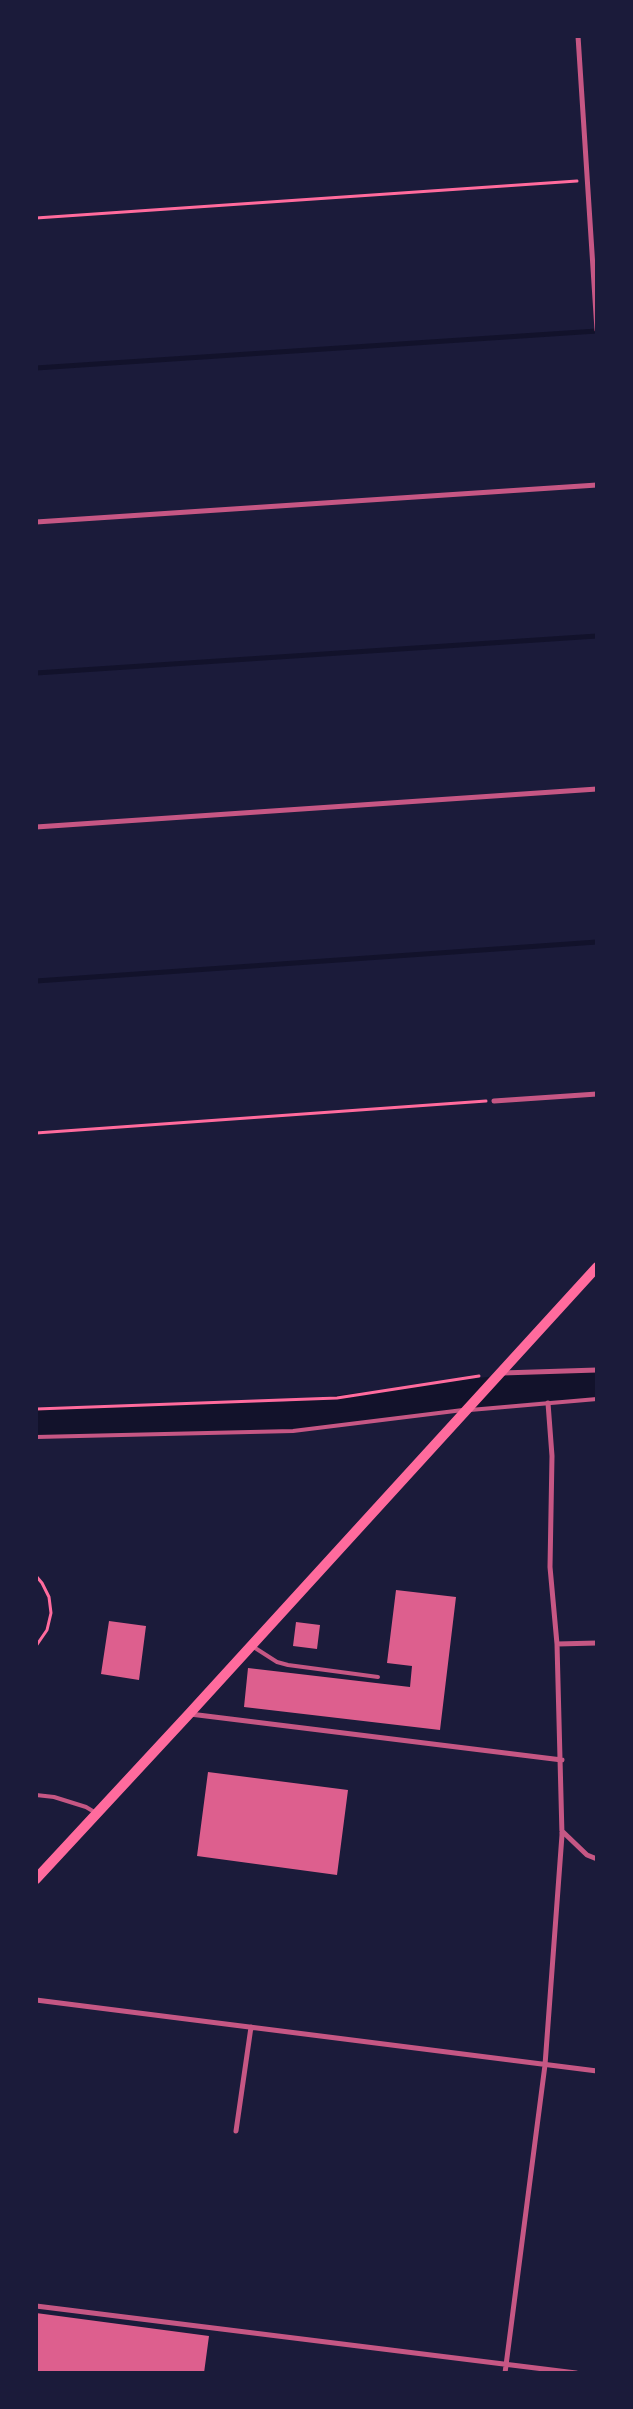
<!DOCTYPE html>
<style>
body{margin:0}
#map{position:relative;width:633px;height:2409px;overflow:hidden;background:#1b1b3a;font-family:Karla,sans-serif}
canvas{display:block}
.frame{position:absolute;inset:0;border:38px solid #1b1b3a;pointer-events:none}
</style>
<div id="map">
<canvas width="633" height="2409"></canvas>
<div class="frame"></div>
</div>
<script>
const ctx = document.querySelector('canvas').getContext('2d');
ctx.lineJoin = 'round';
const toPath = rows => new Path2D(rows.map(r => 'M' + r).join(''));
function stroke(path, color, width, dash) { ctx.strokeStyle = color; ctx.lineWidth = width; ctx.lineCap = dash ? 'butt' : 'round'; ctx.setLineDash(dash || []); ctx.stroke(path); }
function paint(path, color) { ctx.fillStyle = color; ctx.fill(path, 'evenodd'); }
stroke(toPath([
 [36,368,597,331],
 [36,673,597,636],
 [36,981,597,942]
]), '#12122b', 5);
stroke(toPath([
 [36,1422,285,1417,538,1386,597,1384]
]), '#12122b', 30);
paint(toPath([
 [396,1590,456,1597,440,1730,244,1707,248,1668,410,1687,412,1666,387,1663],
 [109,1621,146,1626,139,1680,101,1674],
 [296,1622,320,1625,317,1649,293,1646],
 [208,1772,348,1790,337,1875,197,1856],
 [36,2313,209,2336,204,2373,36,2373]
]), '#dd5f8e');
stroke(toPath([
 [36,218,577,181],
 [36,1133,486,1101],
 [36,1409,337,1398,479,1376],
 [36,1576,42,1583,49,1597,51,1613,47,1630,36,1646]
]), '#ff6b9d', 3);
stroke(toPath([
 [470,1410,597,1399],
 [36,1437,293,1431,463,1410],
 [252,1646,277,1662,288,1665,378,1677],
 [36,1795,54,1797,86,1807,96,1813]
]), '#c65784', 4);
stroke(toPath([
 [578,36,597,330],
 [36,522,597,485],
 [36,827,597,789],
 [494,1101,597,1094],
 [502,1373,597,1370],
 [557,1644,597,1643],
 [190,1714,562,1760],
 [562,1831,587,1855,597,1859],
 [36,2000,597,2071],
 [236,2131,251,2027],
 [36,2306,576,2373],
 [505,2373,545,2065,562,1835,557,1644,550,1567,552,1456,548,1403]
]), '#c65784', 5);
stroke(toPath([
 [36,1879,189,1714,597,1267]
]), '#ff6b9d', 10);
</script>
